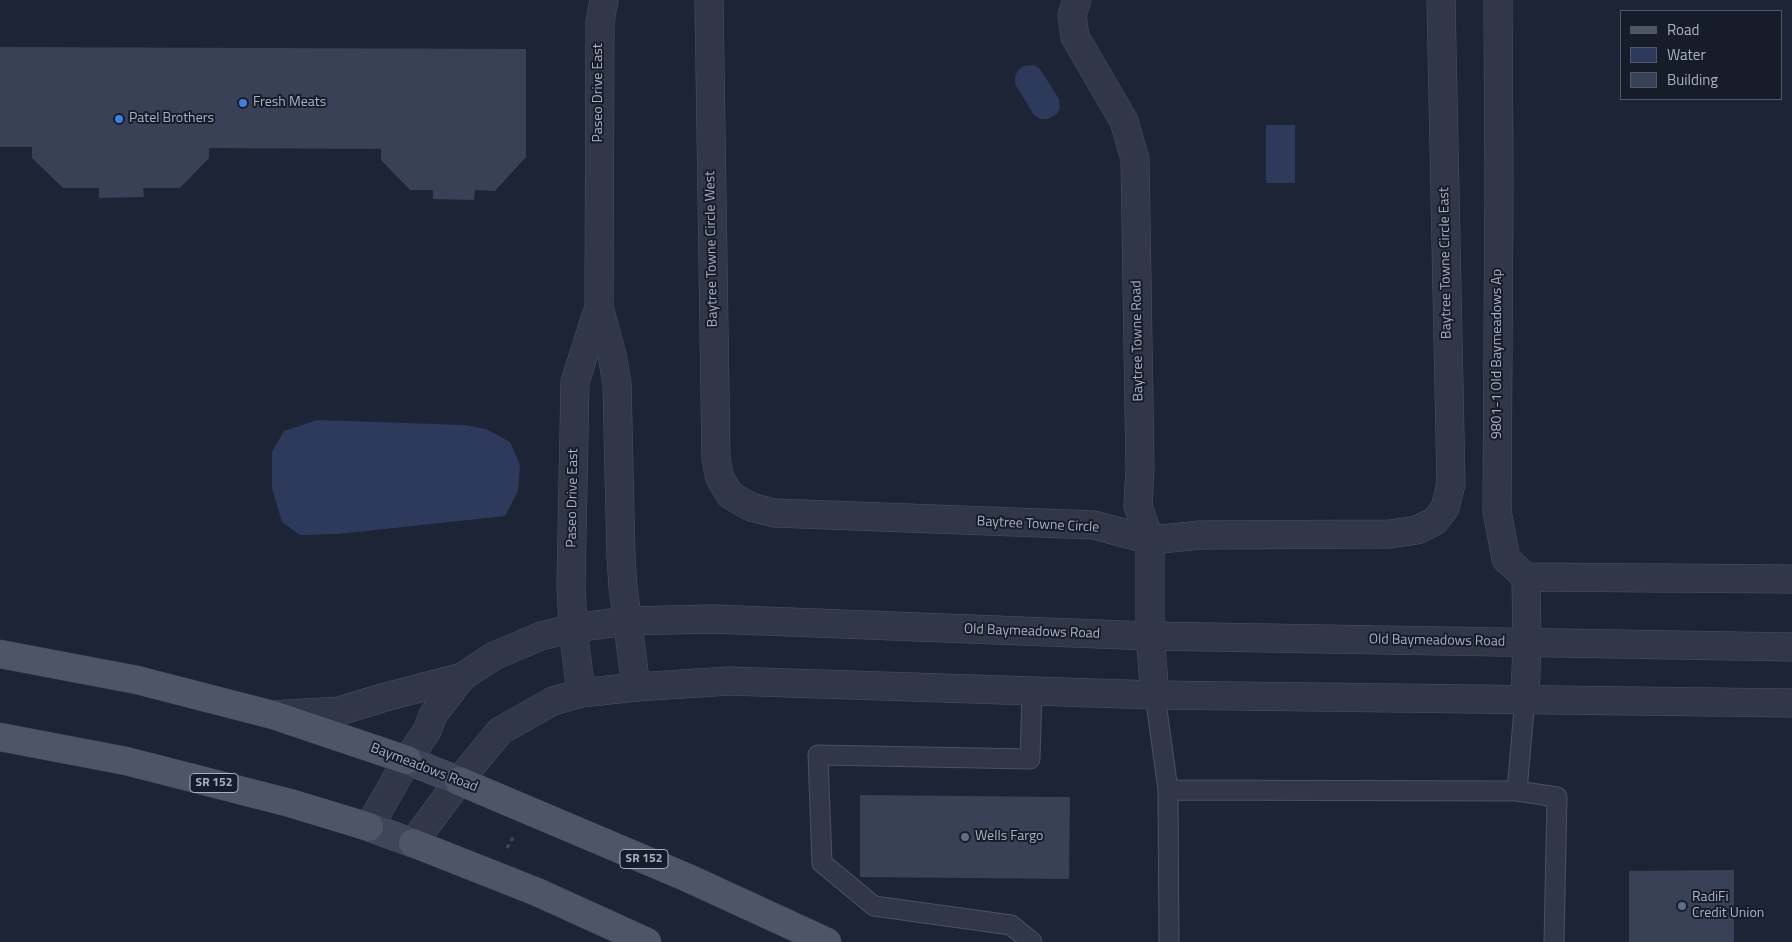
<!DOCTYPE html>
<style>
body{margin:0}
#map{position:relative;width:1792px;height:942px;overflow:hidden;background:#1d2436;font-family:"Titillium Web",sans-serif}
canvas{display:block}
.legend{position:absolute;left:1620px;top:10px;width:162px;height:90px;box-sizing:border-box;background:#171c2b;border:1px solid #525768;margin:0;padding:6px 9px;list-style:none;font-size:15px;color:#aab0c4}
.legend li{display:flex;align-items:center;gap:10px;height:25px}
.legend b{width:25px;border:1px solid #525768}
</style>
<div id="map">
<canvas width="1792" height="942"></canvas>
<ul class="legend">
<li><b style="height:6px;background:#4e5567"></b>Road</li>
<li><b style="height:14px;background:#2e3a5c"></b>Water</li>
<li><b style="height:14px;background:#394157"></b>Building</li>
</ul>
</div>
<script>
const ctx = document.querySelector('canvas').getContext('2d');
ctx.lineJoin = 'round';
function paint(path, color) { ctx.fillStyle = color; ctx.fill(path, 'evenodd'); }
const toPath = rows => new Path2D(rows.map(r => 'M' + r).join(''));
function stroke(path, color, width, dash) { ctx.strokeStyle = color; ctx.lineWidth = width; ctx.lineCap = dash ? 'butt' : 'round'; ctx.setLineDash(dash || []); ctx.stroke(path); }
function write(font, color, halo, rows, align = 'center') {
  ctx.font = font + ' "Titillium Web",sans-serif'; ctx.lineWidth = 4; ctx.setLineDash([]); ctx.textBaseline = 'middle'; ctx.strokeStyle = halo; ctx.fillStyle = color; for (const [text, x, y, turn = 0] of rows) {
    ctx.save(); ctx.translate(x, y); ctx.rotate((+turn || 0) * Math.PI / 180); ctx.textAlign = isNaN(turn) ? turn : align; if (halo) ctx.strokeText(text, 0, 0); ctx.fillText(text, 0, 0); ctx.restore();
  }
}
paint(toPath([
 [1034,65,1040,69,1059,99,1060,107,1057,114,1048,119,1040,119,1034,115,1015,84,1015,77,1018,70,1024,66],
 [1266,125,1295,125,1295,183,1266,183],
 [317,420,465,425,486,429,510,442,520,465,518,491,505,516,338,534,300,535,282,522,272,488,272,452,284,431]
]), '#2e3a5c');
paint(toPath([
 [0,47,526,49,526,157,495,191,475,190,474,200,433,199,433,190,410,190,381,160,381,149,209,148,209,158,180,188,143,188,144,197,99,198,99,188,63,188,32,158,32,147,0,147],
 [860,795,1070,797,1069,879,860,877],
 [1734,870,1734,942,1629,942,1629,871]
]), '#394157');
const service = toPath([
 [1032,691,1030,759,818,755,822,863,874,906,1011,925,1032,942],
 [1155,695,1168,790,1169,942],
 [1168,790,1517,791,1557,797,1554,942],
 [1517,791,1525,698]
]);
const minor = toPath([
 [604,0,600,22,599,307,612,355,617,384,621,557,623,587,636,687],
 [709,0,716,459,720,478,730,495,751,507,774,513,1094,525,1150,540,1201,535,1390,534,1417,530,1435,521,1445,508,1451,484,1441,0],
 [1077,0,1072,15,1075,37,1124,121,1135,159,1140,468,1138,506,1150,540,1150,636,1155,695],
 [1498,0,1499,185,1497,511,1506,559,1526,577,1527,643,1525,698],
 [1526,577,1792,579],
 [581,693,573,628,571,585,575,382,599,307]
]);
const tertiary = toPath([
 [273,715,339,711,382,698,462,677],
 [369,827,407,760,427,731,433,715,462,677,494,656,541,636,573,628,627,621,713,619,1150,636,1792,647],
 [413,843,459,781,500,731,553,701,581,693,636,687,729,681,1155,695,1792,703]
]);
const secondary = toPath([
 [407,760,459,781],
 [369,827,413,843]
]);
const primary = toPath([
 [0,654,137,680,273,715,407,760],
 [0,737,126,761,290,803,369,827],
 [459,781,688,878,827,942],
 [413,843,537,892,647,942]
]);
stroke(service, '#4c5162', 21);
stroke(minor, '#4c5162', 29);
stroke(tertiary, '#4c5162', 29);
stroke(secondary, '#4c5162', 29);
stroke(primary, '#3a4050', 29);
stroke(toPath([
 [507,848,514,836]
]), '#3d4e55', 3, [4, 4]);
stroke(service, '#313746', 19);
stroke(minor, '#313746', 28);
stroke(tertiary, '#313746', 28);
stroke(secondary, '#3f455a', 28);
stroke(primary, '#4e5567', 28);
for (const [x, y, r, color] of [
 [243,103,5,"#3f7fe0"],
 [119,119,5,"#3f7fe0"],
 [965,837,5,"#5c6f8a"],
 [1682,906,5,"#5c6f8a"]
]) { const dot = new Path2D(); dot.arc(x, y, r, 0, 2 * Math.PI); ctx.fillStyle = color; ctx.fill(dot); stroke(dot, '#171c2b', 2); }
for (const [x, y, w] of [
 [214,783,48],
 [644,859,48]
]) { const box = new Path2D(); box.roundRect(x - w / 2, y - 9.5, w, 19, 4); ctx.fillStyle = '#171c2b'; ctx.fill(box); stroke(box, '#aab0c4', 1); }
write('bold 12px', '#aab0c4', null, [
 ["SR 152",214,783],
 ["SR 152",644,859]
]);
write('14px', '#aab0c4', '#171c2b', [
 ["Paseo Drive East",599,93,-90],
 ["Baytree Towne Circle West",712,249,-91],
 ["Baytree Towne Circle East",1446,263,-91],
 ["Baytree Towne Road",1138,341,-91],
 ["9801-1 Old Baymeadows Ap",1498,354,-90],
 ["Paseo Drive East",573,498,-89],
 ["Baytree Towne Circle",1038,525,3],
 ["Old Baymeadows Road",1032,632,2],
 ["Old Baymeadows Road",1437,641,1],
 ["Baymeadows Road",424,768,21]
]);
write('14px', '#aab0c4', '#171c2b', [
 ["Fresh Meats",253,103],
 ["Patel Brothers",129,119],
 ["Wells Fargo",975,837],
 ["RadiFi",1692,898],
 ["Credit Union",1692,914]
], 'left');
</script>
